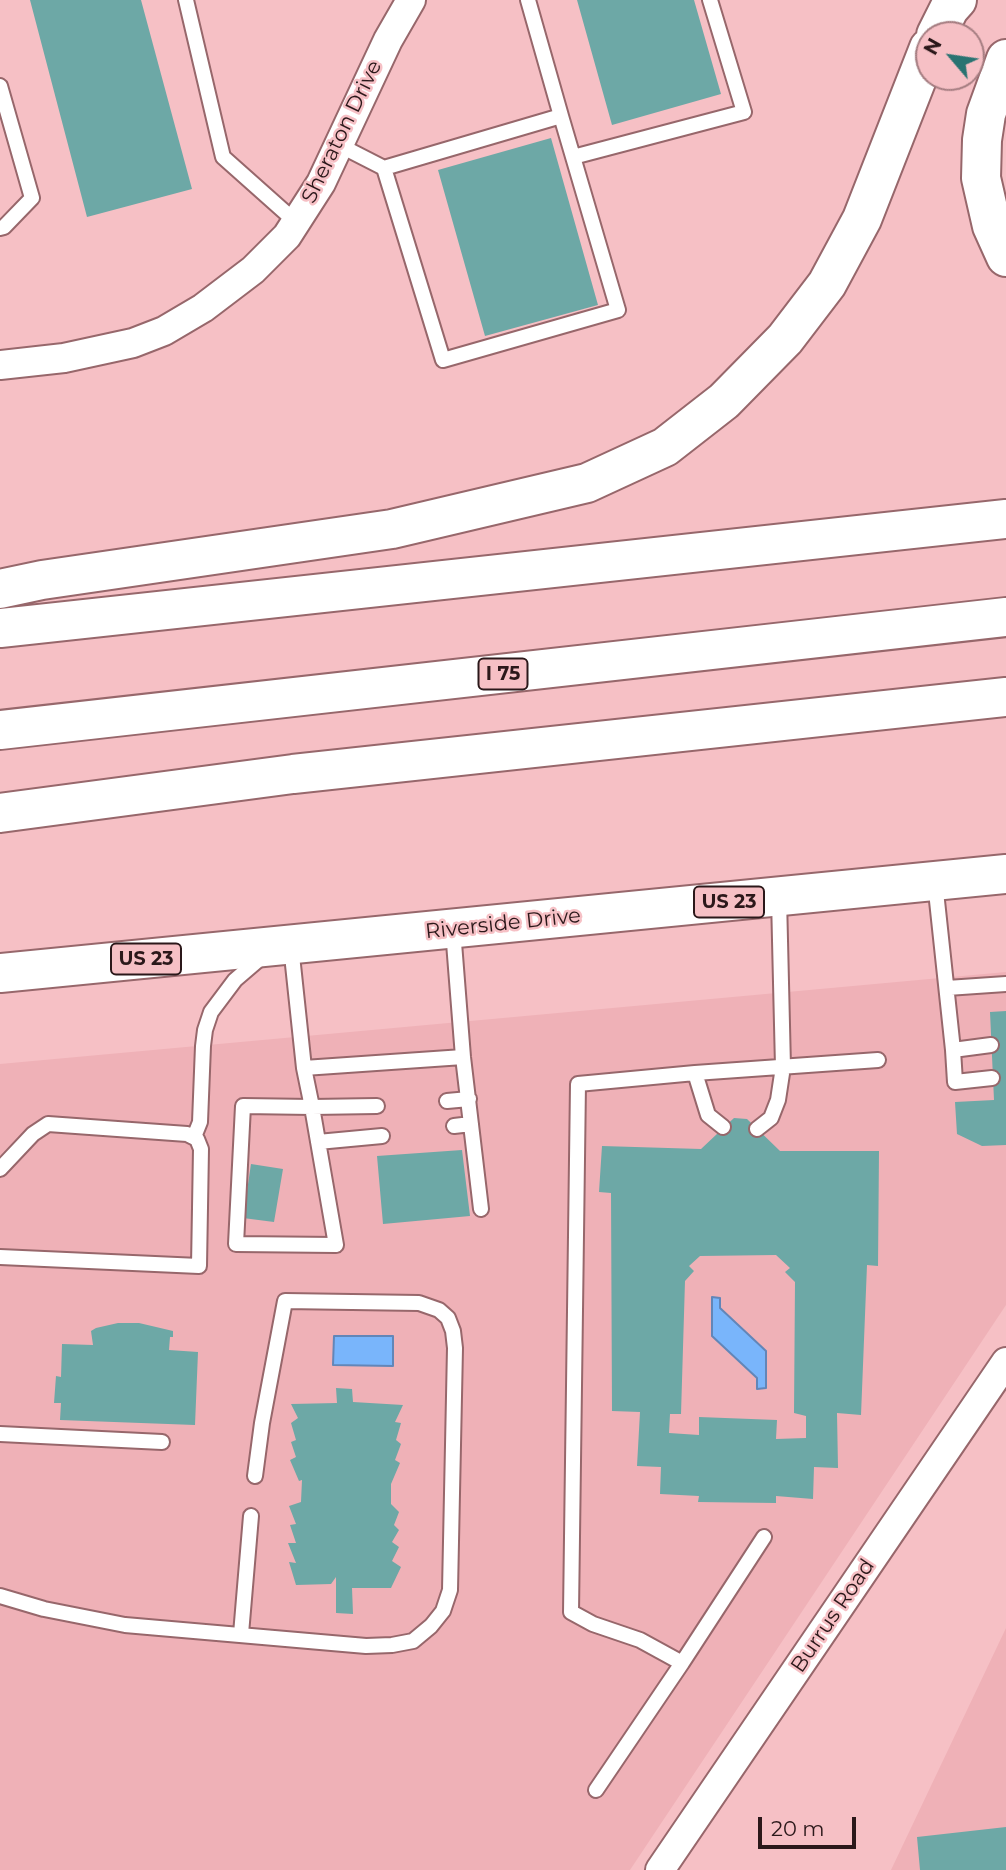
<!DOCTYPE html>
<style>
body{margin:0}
#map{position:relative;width:1006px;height:1870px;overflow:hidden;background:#f6c0c5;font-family:Montserrat,sans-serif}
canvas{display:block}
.north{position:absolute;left:915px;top:21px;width:70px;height:70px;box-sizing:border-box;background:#f6c0c5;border:2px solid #a57d81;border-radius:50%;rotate:299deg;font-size:19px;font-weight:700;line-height:28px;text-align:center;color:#2b181a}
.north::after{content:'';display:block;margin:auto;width:24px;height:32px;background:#297372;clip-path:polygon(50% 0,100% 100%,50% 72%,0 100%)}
.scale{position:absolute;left:758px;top:1817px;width:98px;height:32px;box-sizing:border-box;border:4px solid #2b181a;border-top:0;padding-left:9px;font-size:21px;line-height:24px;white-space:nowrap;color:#2b181a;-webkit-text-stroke:5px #f6c0c5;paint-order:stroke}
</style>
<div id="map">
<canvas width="1006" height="1870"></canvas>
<div class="north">N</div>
<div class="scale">20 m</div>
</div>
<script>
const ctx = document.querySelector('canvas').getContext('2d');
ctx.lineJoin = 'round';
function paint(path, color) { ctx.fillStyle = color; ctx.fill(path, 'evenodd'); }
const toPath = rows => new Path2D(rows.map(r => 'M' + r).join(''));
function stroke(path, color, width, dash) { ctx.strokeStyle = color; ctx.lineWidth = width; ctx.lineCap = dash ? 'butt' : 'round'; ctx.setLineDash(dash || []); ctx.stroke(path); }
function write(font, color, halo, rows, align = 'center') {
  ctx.font = font + ' Montserrat,sans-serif'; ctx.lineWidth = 5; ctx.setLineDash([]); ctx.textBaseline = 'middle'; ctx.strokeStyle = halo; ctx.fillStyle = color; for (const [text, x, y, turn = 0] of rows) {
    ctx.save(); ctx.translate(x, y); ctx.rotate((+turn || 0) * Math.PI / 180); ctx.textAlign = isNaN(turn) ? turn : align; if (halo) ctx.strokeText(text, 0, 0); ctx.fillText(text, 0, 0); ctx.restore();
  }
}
paint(toPath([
 [1006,972,1006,1305,630,1870,0,1870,0,1064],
 [1006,1628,1006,1870,891,1870]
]), '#efb1b7');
const water = toPath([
 [712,1297,720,1298,720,1308,766,1351,766,1388,757,1389,757,1378,712,1336,712,1297],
 [334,1336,393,1336,393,1366,333,1365,334,1336]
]);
paint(water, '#79b5fb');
stroke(water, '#6286b8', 2);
paint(toPath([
 [30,0,141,0,192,189,87,217],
 [577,0,694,0,721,94,612,125],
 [551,138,598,305,485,336,438,170],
 [1006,1011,1006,1145,982,1146,957,1134,955,1102,994,1100,990,1012],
 [734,1118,747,1119,780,1151,879,1151,878,1266,867,1265,861,1415,837,1413,838,1468,814,1467,813,1499,776,1496,776,1503,698,1502,699,1496,660,1494,661,1467,637,1466,640,1412,612,1411,611,1193,599,1192,602,1146,701,1149],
 [776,1255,790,1268,785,1272,795,1282,794,1413,806,1416,806,1438,776,1439,777,1420,699,1417,699,1435,669,1433,670,1414,681,1414,685,1281,694,1271,689,1266,700,1256],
 [462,1150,470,1216,383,1224,377,1156],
 [251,1164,283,1169,274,1222,243,1218],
 [139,1323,173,1331,173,1337,170,1337,169,1350,198,1352,195,1425,60,1420,61,1403,54,1403,56,1376,61,1377,62,1344,93,1345,91,1331,96,1328,118,1323],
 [336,1388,352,1389,353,1402,403,1405,395,1422,401,1423,396,1440,401,1444,395,1460,400,1463,391,1484,391,1504,399,1512,394,1525,399,1530,392,1542,399,1547,392,1561,401,1567,391,1588,352,1588,353,1614,336,1613,336,1577,331,1584,296,1585,289,1562,296,1563,288,1543,296,1543,290,1525,296,1524,289,1506,301,1502,302,1480,299,1481,290,1460,296,1457,291,1442,296,1440,291,1423,298,1418,291,1404,337,1403],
 [1006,1827,1006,1870,920,1870,917,1837]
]), '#6da8a6');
const lane = toPath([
 [186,0,223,157,296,222],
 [0,86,32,198,4,227,0,228],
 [339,145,384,168,561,116,528,0],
 [573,157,744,112,710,0],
 [384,168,443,360,618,310,561,116],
 [935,882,953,1050,991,1045],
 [453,930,463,1057,481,1209],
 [291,946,304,1068,312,1107,336,1245,236,1244,243,1106,312,1107,377,1106],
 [947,988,1006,984],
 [953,1050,955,1082,992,1078],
 [304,1068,463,1057],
 [695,1073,708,1115,723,1127],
 [447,1101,469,1099],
 [454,1126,471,1124],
 [757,1129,771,1118,778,1100,783,1067,779,898],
 [194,1137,200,1122,203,1046,205,1030,211,1012,235,980,263,956],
 [318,1142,382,1136],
 [0,1169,33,1134,48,1124,187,1134,197,1139,201,1149,199,1266,0,1257],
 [0,1434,162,1442],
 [0,1596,44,1609,125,1625,366,1646,392,1645,413,1641,431,1626,443,1611,450,1590,455,1348,453,1331,448,1318,439,1310,419,1303,285,1301,262,1423,255,1476],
 [241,1634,251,1516],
 [682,1663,764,1537],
 [596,1790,682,1663,640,1640,593,1624,571,1612,578,1084,695,1073,878,1060]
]);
const street = toPath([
 [0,365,64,358,133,343,164,331,203,308,253,270,287,236,321,183,388,40,411,0],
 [660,1870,1006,1362]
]);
const primary = toPath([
 [0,973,1006,874]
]);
const highway = toPath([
 [936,35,949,9,957,0],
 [1006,59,986,114,982,140,981,178,992,226,1006,257],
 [0,589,42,580,392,529,587,483,665,447,724,401,785,339,827,284,862,219,929,48],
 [0,628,1006,519],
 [0,730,1006,617],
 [0,813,293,774,1006,697]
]);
stroke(lane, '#97676b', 18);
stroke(street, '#97676b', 32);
stroke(primary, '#97676b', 42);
stroke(highway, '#97676b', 42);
stroke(lane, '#fff', 14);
stroke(street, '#fff', 28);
stroke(primary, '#fff', 38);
stroke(highway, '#fff', 38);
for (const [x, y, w] of [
 [503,674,49],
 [729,902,70],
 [146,959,70]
]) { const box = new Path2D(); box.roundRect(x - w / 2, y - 15.5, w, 31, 5); ctx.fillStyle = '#f6c0c5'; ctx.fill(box); stroke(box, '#2b181a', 2); }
write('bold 19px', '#2b181a', null, [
 ["I 75",503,674],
 ["US 23",729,902],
 ["US 23",146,959]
]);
write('21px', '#2b181a', '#f6c0c5', [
 ["Sheraton Drive",342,132,-64],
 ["Riverside Drive",503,924,-6],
 ["Burrus Road",833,1616,-56]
]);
</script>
